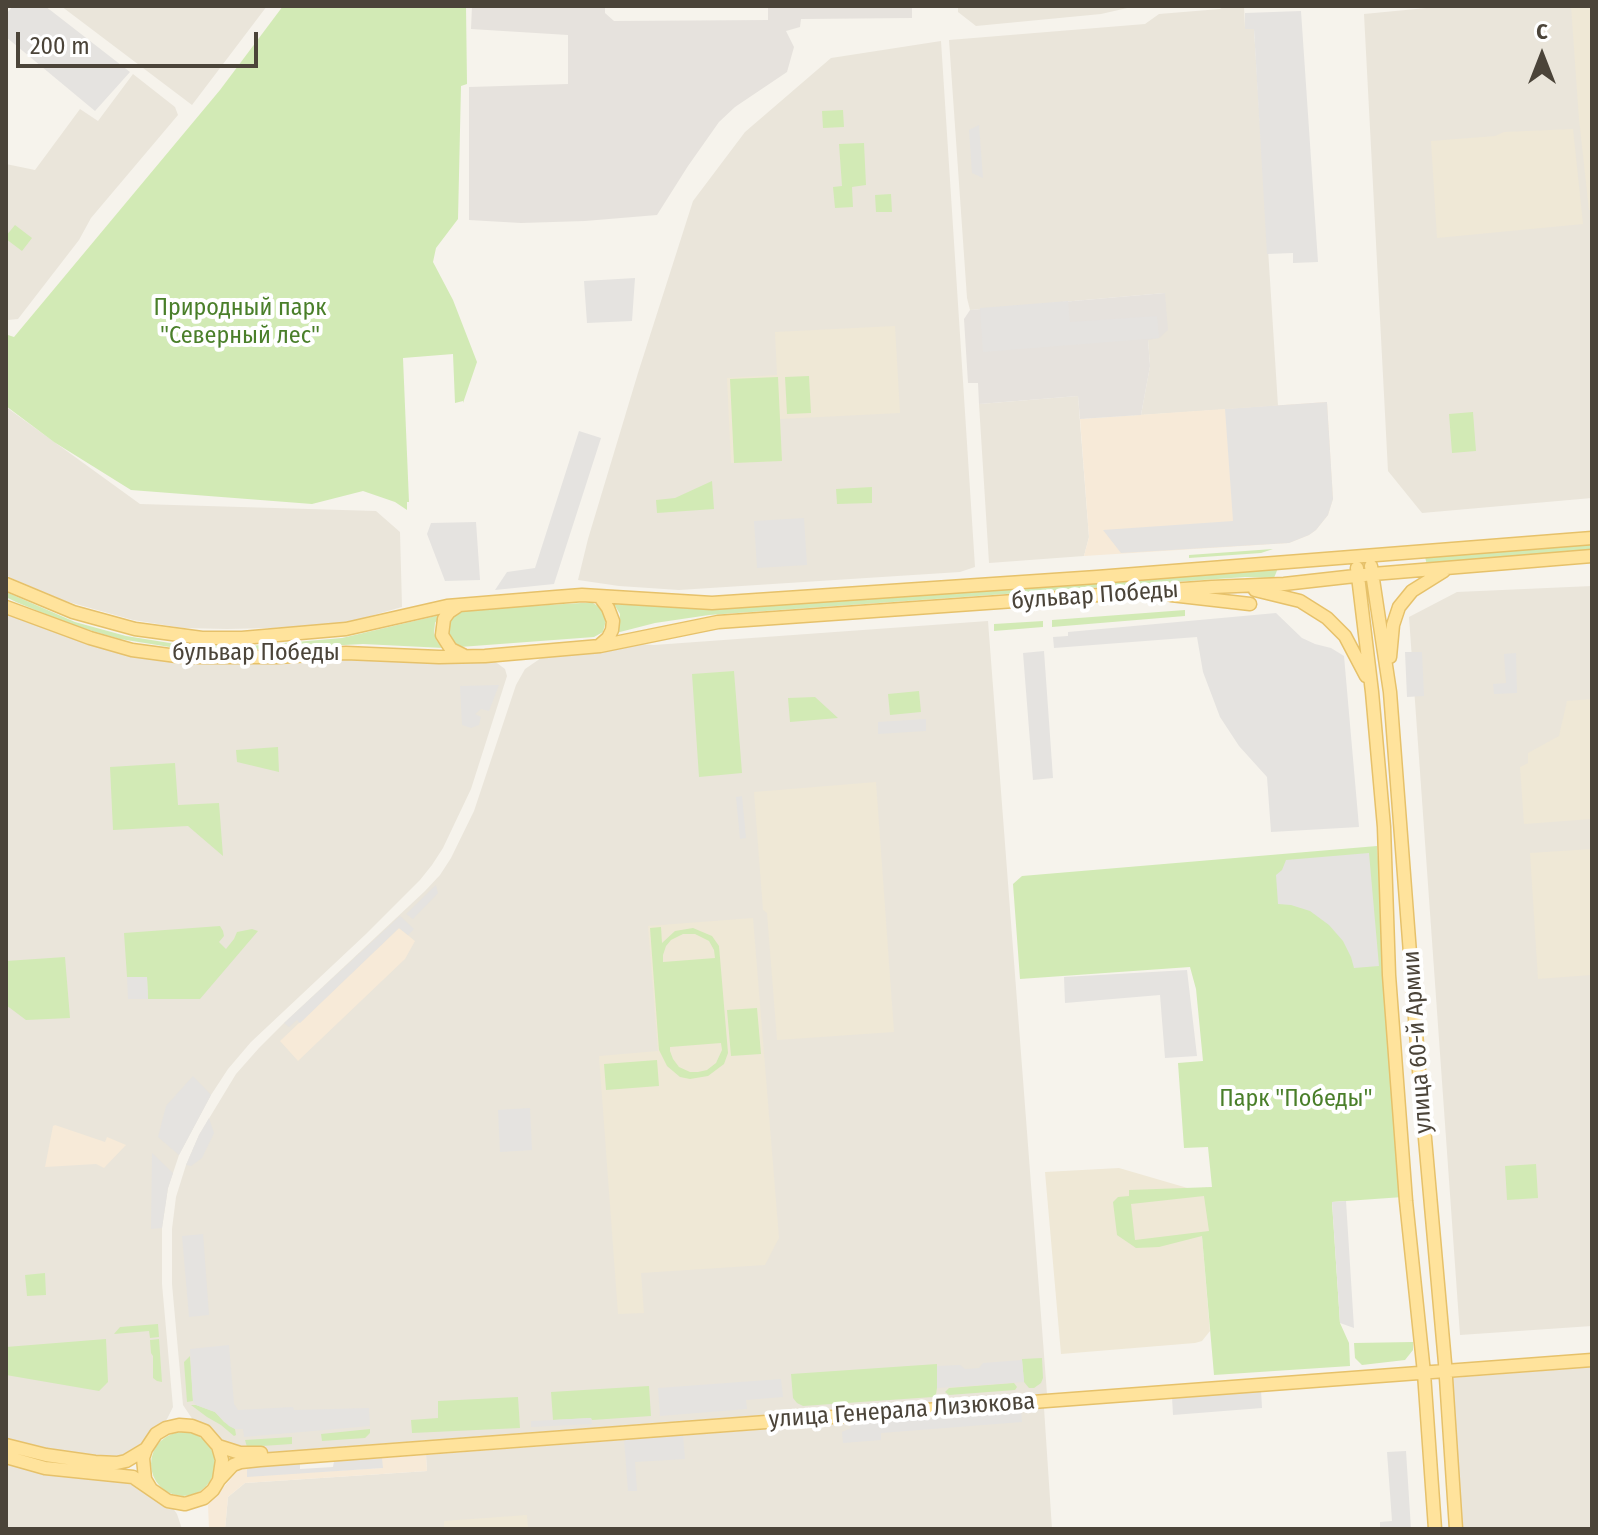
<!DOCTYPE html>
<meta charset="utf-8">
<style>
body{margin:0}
#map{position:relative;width:1598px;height:1535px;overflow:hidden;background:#f6f3ec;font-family:"Fira Sans Condensed",sans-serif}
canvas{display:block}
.frame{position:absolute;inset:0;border:8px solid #4b4439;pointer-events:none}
.north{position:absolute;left:1502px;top:16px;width:80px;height:80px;-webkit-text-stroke:6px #fff;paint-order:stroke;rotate:0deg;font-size:22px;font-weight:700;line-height:32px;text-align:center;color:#4b4439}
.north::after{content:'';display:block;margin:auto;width:28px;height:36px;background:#4b4439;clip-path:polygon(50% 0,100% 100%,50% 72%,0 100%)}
.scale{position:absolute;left:16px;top:32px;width:242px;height:36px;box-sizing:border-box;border:4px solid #4b4439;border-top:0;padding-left:10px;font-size:24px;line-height:28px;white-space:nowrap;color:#4b4439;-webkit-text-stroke:6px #fff;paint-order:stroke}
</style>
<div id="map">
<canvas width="1598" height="1535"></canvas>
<div class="frame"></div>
<div class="north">С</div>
<div class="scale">200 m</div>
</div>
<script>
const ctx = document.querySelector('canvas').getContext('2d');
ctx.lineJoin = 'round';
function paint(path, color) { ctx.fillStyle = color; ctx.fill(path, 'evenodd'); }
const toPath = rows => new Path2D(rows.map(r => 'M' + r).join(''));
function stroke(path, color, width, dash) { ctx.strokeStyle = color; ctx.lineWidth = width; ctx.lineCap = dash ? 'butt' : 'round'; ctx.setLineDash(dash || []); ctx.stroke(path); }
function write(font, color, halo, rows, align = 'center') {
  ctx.font = font + ' "Fira Sans Condensed",sans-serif'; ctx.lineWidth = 8; ctx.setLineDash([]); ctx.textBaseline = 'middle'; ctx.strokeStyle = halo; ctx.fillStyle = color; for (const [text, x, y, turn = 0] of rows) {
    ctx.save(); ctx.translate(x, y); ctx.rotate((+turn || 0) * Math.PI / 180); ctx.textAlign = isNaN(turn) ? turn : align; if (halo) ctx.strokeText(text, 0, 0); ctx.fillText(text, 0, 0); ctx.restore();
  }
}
paint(toPath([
 [61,6,267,6,192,105],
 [958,6,1136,6,1101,14,976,26,958,12],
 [1225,6,1244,6,1245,28,1254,29,1278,406,1141,415,1150,366,1148,340,1165,293,970,310,967,298,949,40,1145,24,1159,14,1220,9],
 [1447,6,1592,6,1592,498,1422,513,1388,471,1364,14],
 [941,41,975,567,960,572,679,590,619,586,578,580,588,539,638,373,693,201,745,132,831,58],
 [133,74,175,107,178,115,91,218,79,240,18,319,8,320,6,317,6,164,35,170,80,109,98,121],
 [1078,396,1089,537,1084,556,989,563,979,404],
 [6,407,140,504,376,511,400,532,402,607,360,619,315,627,227,629,183,628,133,620,65,601,11,578,6,575],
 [1592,586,1592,1326,1460,1335,1409,617,1457,592],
 [6,607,132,650,493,660,505,669,507,676,471,789,443,848,432,865,420,880,366,934,251,1042,228,1069,211,1095,179,1155,168,1188,162,1228,162,1284,173,1407,167,1419,146,1449,126,1461,6,1445],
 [988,621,1047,1394,260,1453,240,1453,205,1431,193,1420,183,1405,172,1284,172,1229,176,1197,186,1165,199,1135,236,1074,259,1048,284,1023,425,891,440,875,451,858,474,811,516,685,525,669,544,656,619,643,654,645],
 [1592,1367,1592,1529,1462,1529,1452,1378],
 [1044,1408,1052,1529,225,1529,228,1497,245,1483,427,1471,426,1455],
 [6,1457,120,1477,168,1501,177,1514,182,1529,6,1529]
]), '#eae5da');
paint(toPath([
 [1327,402,1333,499,1328,515,1316,530,1309,535,1289,543,1084,556,1089,537,1080,419],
 [399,928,415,941,405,959,298,1061,280,1041],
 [55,1125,105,1142,107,1137,126,1145,104,1168,96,1164,45,1167,53,1126],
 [426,1455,427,1471,245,1483,228,1497,225,1529,209,1529,208,1505,241,1467,247,1466,247,1476,382,1468,382,1458]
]), '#f7ead8');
paint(toPath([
 [472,6,605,6,605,13,614,21,768,20,768,6,912,6,912,18,801,19,800,27,786,31,794,47,787,72,735,107,719,122,688,166,657,215,585,221,521,223,469,220,469,87,568,84,568,35,471,29],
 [1165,293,1168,330,1159,338,1148,340,1150,366,1141,415,1080,419,1078,396,979,404,978,383,968,383,964,319,970,310]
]), '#e6e2dd');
paint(toPath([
 [1571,6,1592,6,1592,210,1589,210,1579,119],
 [1573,129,1583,224,1437,238,1431,141,1495,136,1504,132],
 [895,326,900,413,780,419,782,461,731,463,727,378,777,375,775,332],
 [1592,699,1592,819,1524,824,1520,767,1528,763,1528,753,1559,736,1567,701],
 [876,782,894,1032,777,1040,767,913,763,910,754,792],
 [1592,849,1592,975,1538,979,1530,853],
 [753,918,779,1238,765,1265,641,1273,644,1313,618,1314,599,1056,658,1051,648,926],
 [1119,1168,1191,1189,1212,1187,1216,1234,1202,1236,1210,1331,1202,1341,1195,1343,1061,1354,1045,1172],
 [527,1515,528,1529,444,1529,444,1521]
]), '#efe8d6');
paint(toPath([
 [283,6,466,6,467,84,461,86,458,219,436,248,433,262,453,300,477,362,463,403,463,401,455,403,453,354,403,358,409,502,407,502,407,510,395,502,363,491,312,504,131,490,54,442,6,406,6,338,8,335,14,337,220,90],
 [843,110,844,127,823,128,822,111],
 [864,143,866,185,852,187,853,207,835,208,833,187,842,186,839,144],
 [891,194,892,212,876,212,875,195],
 [15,225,32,238,22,251,6,239,6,236],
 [809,376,811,413,787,414,785,377],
 [778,377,782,461,734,463,730,379],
 [1473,412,1476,451,1452,453,1449,414],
 [712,481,714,509,657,513,656,500,675,498],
 [872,487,872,503,837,504,836,489],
 [1592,544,1592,552,1427,565,1425,557],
 [1273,549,1261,553,1189,558,1189,555],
 [1278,568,1274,578,1245,577,709,615,655,623,616,633,619,628,620,614,614,604,712,609,995,590],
 [6,592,75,622,126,636,176,644,200,645,250,646,342,638,440,615,435,623,434,633,437,641,444,648,363,644,250,650,176,648,120,639,72,625,16,602,6,597],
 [581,603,593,603,601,608,606,620,603,632,594,637,460,647,451,641,447,632,448,623,454,614,463,610],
 [1185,610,1185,616,1052,627,1052,620],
 [1043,621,1043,627,994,631,994,624],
 [734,671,742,773,699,777,692,674],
 [919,691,921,712,890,715,888,694],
 [815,697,838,718,790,722,788,698],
 [278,747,279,772,237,762,236,750],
 [175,763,178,805,219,803,223,856,188,826,113,830,110,767],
 [1377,846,1403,1197,1332,1202,1340,1323,1349,1343,1350,1366,1214,1375,1202,1236,1159,1247,1136,1248,1117,1235,1113,1202,1118,1197,1129,1196,1129,1190,1212,1187,1208,1147,1184,1148,1178,1063,1203,1061,1196,989,1190,967,1020,979,1013,884,1022,876],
 [1204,1196,1209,1231,1135,1240,1131,1204],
 [220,926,223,931,224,936,219,942,226,949,234,939,237,932,252,929,258,931,200,999,148,999,147,977,127,977,124,933],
 [661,927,662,943,675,931,693,928,712,936,719,946,728,1053,724,1064,708,1076,690,1079,680,1077,667,1066,659,1050,650,928],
 [683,934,695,934,709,941,714,950,715,958,663,962,663,955,666,946,671,940],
 [721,1043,722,1050,716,1063,707,1070,698,1072,690,1072,679,1067,673,1059,670,1051,670,1047],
 [65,957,70,1018,26,1020,6,1005,6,961],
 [757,1008,761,1054,731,1056,727,1010],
 [657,1060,659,1086,606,1090,604,1064],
 [1536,1164,1538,1198,1507,1200,1505,1166],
 [45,1273,46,1295,27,1296,25,1275],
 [158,1324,159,1337,150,1338,149,1331,114,1334,120,1327],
 [106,1339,108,1382,99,1391,6,1375,6,1347],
 [159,1339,162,1382,157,1381,153,1378,153,1356,151,1353,150,1340],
 [1413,1342,1413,1350,1405,1360,1362,1365,1355,1358,1354,1343],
 [190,1356,193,1401,187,1402,184,1362],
 [1042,1358,1043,1378,1041,1383,1034,1388,1029,1388,1024,1382,1022,1359],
 [937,1364,937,1388,936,1394,933,1397,803,1406,797,1403,793,1398,791,1374],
 [1014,1383,1017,1387,1015,1390,949,1395,945,1392,949,1388],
 [649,1386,651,1416,592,1420,591,1418,553,1420,551,1392],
 [518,1397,520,1428,412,1433,411,1420,438,1418,438,1401],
 [191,1405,196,1405,215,1412,224,1422,235,1429,236,1435,234,1436,221,1425,207,1417],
 [370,1429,370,1433,365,1438,322,1441,321,1434],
 '151 1464a32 32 0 1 1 64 0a32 32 0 1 1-64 0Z',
 [292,1437,292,1444,247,1447,245,1440]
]), '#d2eab5');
paint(toPath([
 [13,6,45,6,130,72,95,111,6,37,6,14],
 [1301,11,1318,262,1293,263,1293,253,1267,254,1254,29,1245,29,1245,13],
 [979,125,983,178,972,173,969,130],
 [635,278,632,321,587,323,584,281],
 [1068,301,1070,322,1157,316,1159,338,983,352,980,308],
 [1327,402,1333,499,1328,515,1316,530,1309,535,1289,543,1121,553,1103,530,1233,521,1225,409],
 [579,431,601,438,554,584,495,590,507,572,535,568],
 [804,518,807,565,757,568,754,521],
 [476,522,480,580,445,581,427,534,431,523],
 [1276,613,1302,638,1315,644,1331,648,1344,656,1359,827,1271,832,1267,777,1239,746,1220,717,1203,672,1197,637,1054,648,1053,637,1068,636,1068,632],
 [1044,651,1053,778,1033,780,1023,653],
 [1405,652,1422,652,1424,696,1407,697],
 [1516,653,1517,693,1494,694,1493,684,1506,683,1504,654],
 [499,685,489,711,481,709,475,714,481,717,479,725,471,728,462,725,460,686],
 [926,719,926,731,878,734,878,722],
 [742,796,746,838,740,839,736,797],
 [1369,853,1379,966,1354,968,1351,957,1343,941,1329,925,1310,911,1291,905,1278,904,1276,875,1282,870,1286,860],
 [436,885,438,893,413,919,406,914],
 [400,916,414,929,408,935,399,928,300,1023,297,1020,289,1027,284,1023],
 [1187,970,1197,1056,1165,1058,1160,995,1065,1003,1064,977],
 [127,977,147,977,148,999,128,999],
 [193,1076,211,1095,179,1155,158,1137,166,1106],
 [530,1108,532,1150,500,1152,498,1110],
 [209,1118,214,1133,202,1158,191,1166,186,1165,199,1135],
 [152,1153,173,1173,168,1188,162,1228,151,1229],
 [1346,1201,1354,1328,1340,1323,1332,1202],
 [203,1234,209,1315,189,1317,182,1236],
 [229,1345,234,1404,238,1410,293,1407,294,1410,369,1408,370,1426,244,1437,243,1429,235,1429,229,1426,215,1412,196,1405,193,1401,190,1349],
 [1022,1360,1024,1382,937,1388,937,1366,960,1365,965,1369,979,1368,983,1363],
 [781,1379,783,1397,746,1400,747,1409,660,1416,658,1388],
 [1261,1390,1262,1408,1173,1415,1172,1397],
 [1021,1408,1022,1422,881,1433,881,1440,843,1443,842,1432,851,1428,850,1421],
 [591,1418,592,1424,531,1427,531,1421],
 [683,1435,685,1459,635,1462,637,1491,628,1491,624,1439],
 [1406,1451,1411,1529,1380,1529,1380,1522,1392,1521,1387,1452],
 [382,1458,383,1468,247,1477,247,1466,300,1463,300,1469,333,1467,334,1461]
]), '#e5e3e0');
const major = toPath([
 [1371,566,1390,692,1419,1071,1445,1363,1456,1529],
 [1357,568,1372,692,1384,827,1389,975,1406,1201,1424,1373,1435,1529],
 [6,584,73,612,135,629,202,638,242,638,346,629,447,606,556,597,582,595,712,603,1097,577,1592,538],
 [1255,590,1300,601,1327,618,1345,636,1366,676],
 [1171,595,1250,604],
 [600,597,608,608,613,621,612,630,608,638,600,645],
 [458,606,449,612,444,619,442,635,451,649,463,655],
 [6,607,90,638,132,650,184,657,277,657,346,653,439,657,485,656,600,646,718,622,1212,587,1284,584,1373,574,1592,556],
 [1390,657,1393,625,1399,607,1412,591,1444,571],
 [6,1445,46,1455,95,1462,117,1463,126,1461,146,1449],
 [218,1446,240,1453,261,1453],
 [6,1457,45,1468,133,1477,168,1501,185,1504,204,1498,213,1490,219,1480,222,1460,218,1446,205,1431,192,1426,179,1425,166,1428,156,1434,146,1449,143,1458,145,1479,151,1489],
 [219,1480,233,1465,241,1462,260,1460,1592,1360]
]);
stroke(major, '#e6c16a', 15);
stroke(major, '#ffe39c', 12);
write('24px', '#4a7f2a', '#fff', [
 ["Природный парк",240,308],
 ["\"Северный лес\"",240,336],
 ["Парк \"Победы\"",1296,1099]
]);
write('24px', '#4b4439', '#fff', [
 ["бульвар Победы",1095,596,-4],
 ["бульвар Победы",256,653],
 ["улица 60-й Армии",1418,1042,-94],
 ["улица Генерала Лизюкова",902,1411,-4]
]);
</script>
